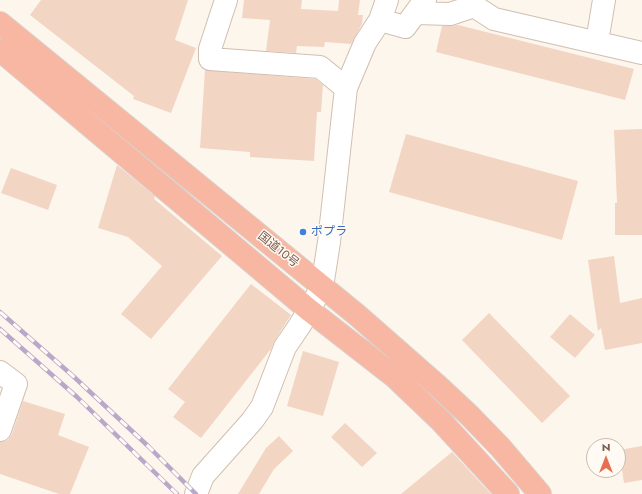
<!DOCTYPE html>
<meta charset="utf-8">
<style>
body{margin:0}
#map{position:relative;width:642px;height:494px;overflow:hidden;background:#fdf6ec;font-family:Jost,sans-serif}
canvas{display:block}
.north{position:absolute;left:586px;top:438px;width:40px;height:40px;box-sizing:border-box;background:#fffaf3;border:1px solid #cabbb1;border-radius:50%;rotate:0deg;font-size:11px;font-weight:700;line-height:16px;text-align:center;color:#7a5c4d}
.north::after{content:'';display:block;margin:auto;width:14px;height:18px;background:#e76f51;clip-path:polygon(50% 0,100% 100%,50% 72%,0 100%)}
</style>
<div id="map">
<canvas width="642" height="494"></canvas>
<div class="north">N</div>
</div>
<script>
const ctx = document.querySelector('canvas').getContext('2d');
ctx.lineJoin = 'round';
function paint(path, color) { ctx.fillStyle = color; ctx.fill(path, 'evenodd'); }
const toPath = rows => new Path2D(rows.map(r => 'M' + r).join(''));
function stroke(path, color, width, dash) { ctx.strokeStyle = color; ctx.lineWidth = width; ctx.lineCap = dash ? 'butt' : 'round'; ctx.setLineDash(dash || []); ctx.stroke(path); }
function write(font, color, halo, rows, align = 'center') {
  ctx.font = font + ' Jost,"Noto Sans JP",sans-serif'; ctx.lineWidth = 3; ctx.setLineDash([]); ctx.textBaseline = 'middle'; ctx.strokeStyle = halo; ctx.fillStyle = color; for (const [text, x, y, turn = 0] of rows) {
    ctx.save(); ctx.translate(x, y); ctx.rotate((+turn || 0) * Math.PI / 180); ctx.textAlign = isNaN(turn) ? turn : align; if (halo) ctx.strokeText(text, 0, 0); ctx.fillText(text, 0, 0); ctx.restore();
  }
}
paint(toPath([
 [41,0,188,0,175,40,196,48,171,113,133,99,134,96,30,15],
 [244,0,302,0,301,9,338,11,339,0,360,0,358,15,363,15,362,24,351,44,325,42,324,47,297,46,296,53,266,51,270,20,242,18],
 [458,25,634,69,625,100,436,52,442,26,450,26],
 [205,70,315,79,323,85,321,112,317,112,314,161,250,157,250,152,200,148],
 [642,129,642,235,615,235,615,203,617,203,614,130],
 [406,134,578,181,562,240,389,192],
 [117,165,155,196,154,199,222,256,151,339,121,314,162,266,128,237,98,228],
 [11,168,57,185,48,210,1,193],
 [614,256,620,303,642,298,642,343,605,350,601,328,598,331,588,260],
 [251,284,291,315,275,340,271,349,201,438,173,417,185,402,168,389],
 [489,313,570,396,542,423,462,340],
 [570,314,595,335,575,358,550,337],
 [303,351,339,362,323,416,287,406],
 [23,401,65,414,58,435,89,447,70,494,59,494,0,474,0,442,8,440,12,434],
 [345,423,377,453,362,467,331,437],
 [279,436,293,451,274,469,259,494,238,494,266,448],
 [642,446,642,480,624,483,619,450],
 [452,452,491,494,401,494]
]), '#f3d5c3');
const minor = toPath([
 [226,0,210,49,210,59,320,67,346,88],
 [468,0,474,6,494,19,642,53],
 [416,13,450,14,474,6],
 [380,20,405,27,425,0],
 [597,42,604,0],
 [0,372,16,384,0,430],
 [196,494,203,476,252,421,262,407,285,347,300,325,322,287,329,242,346,88,365,43,380,20,387,0]
]);
const highway = toPath([
 [0,23,357,315,439,387,469,415,500,447,540,494],
 [0,50,309,310,395,377,440,420,508,494]
]);
stroke(minor, '#d1beb0', 24);
stroke(highway, '#dad1cd', 24);
stroke(minor, '#fff', 22);
stroke(highway, '#f7b7a3', 22);
const rail = toPath([
 [0,312,73,376,148,446,196,494],
 [0,329,77,397,177,494]
]);
stroke(rail, '#b9a8c9', 4.5);
stroke(rail, '#fffaf3', 3, [9]);
for (const [x, y, r, color] of [
 [303,232,4,"#3f7fe0"]
]) { const dot = new Path2D(); dot.arc(x, y, r, 0, 2 * Math.PI); ctx.fillStyle = color; ctx.fill(dot); stroke(dot, '#fffaf3', 1.5); }
write('12px', '#366cbe', '#fffaf3', [
 ["ポプラ",311,232]
], 'left');
write('12px', '#7a5c4d', '#fffaf3', [
 ["国道10号",278,250,39]
]);
</script>
